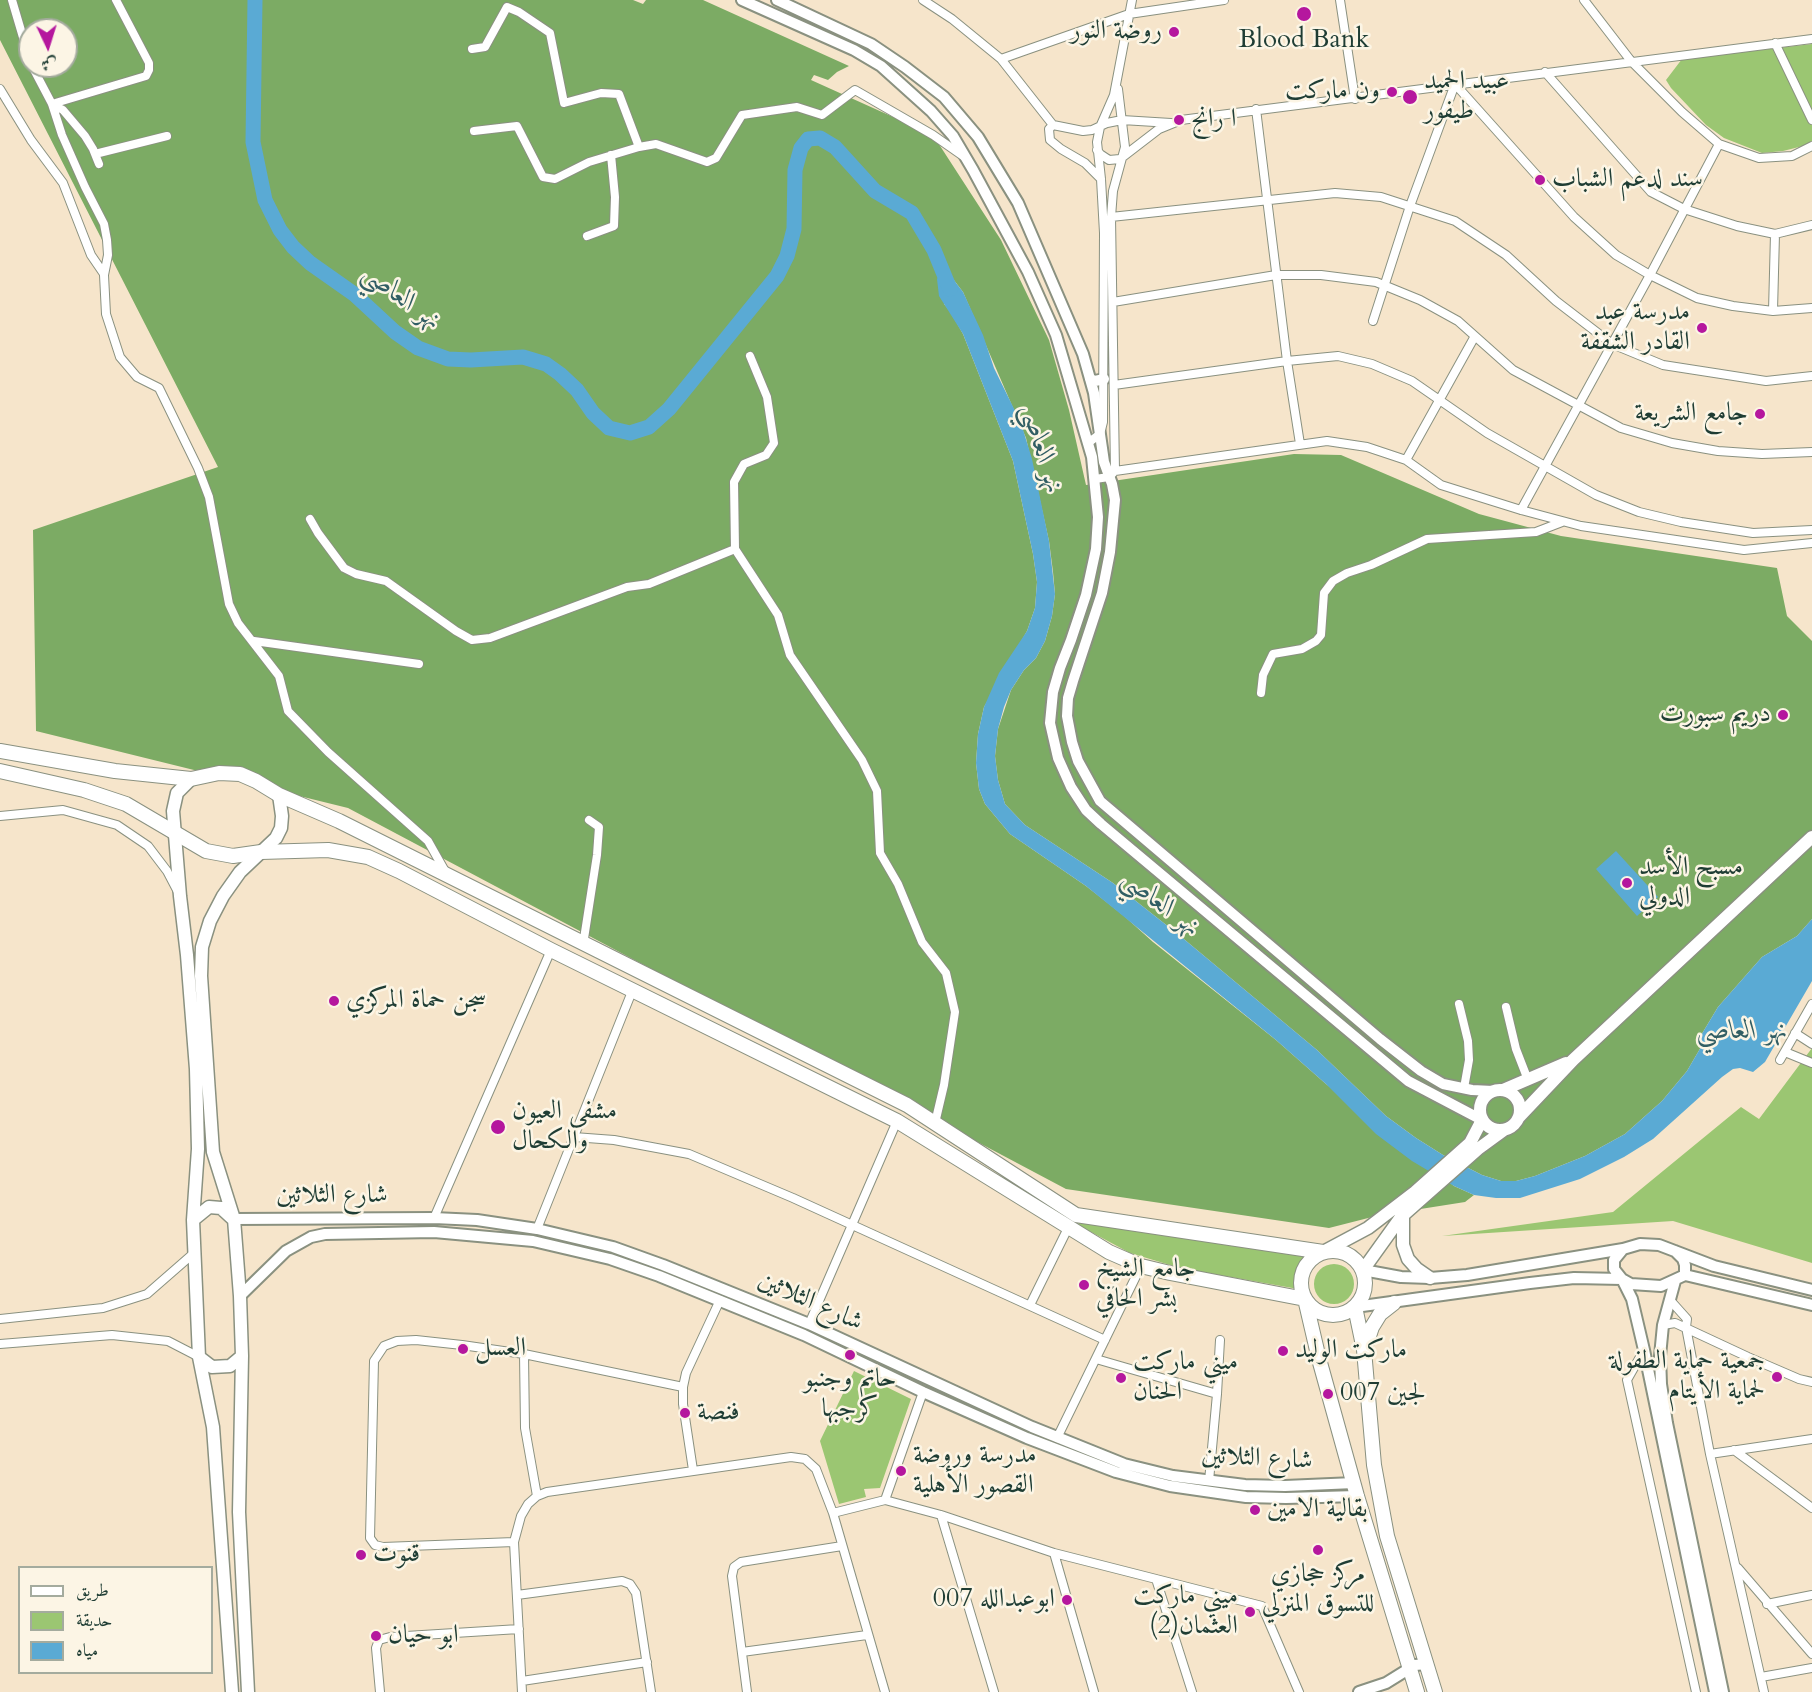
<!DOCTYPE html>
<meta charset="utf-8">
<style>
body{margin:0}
#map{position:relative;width:1812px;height:1692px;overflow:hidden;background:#f6e5cb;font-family:Cardo,Amiri,serif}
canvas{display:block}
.legend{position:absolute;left:18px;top:1566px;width:195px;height:108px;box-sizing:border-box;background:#fcf5e5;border:2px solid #a4ab9e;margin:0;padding:8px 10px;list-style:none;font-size:18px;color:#1f3d34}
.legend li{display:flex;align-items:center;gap:12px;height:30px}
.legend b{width:30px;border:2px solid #a4ab9e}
.north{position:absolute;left:18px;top:18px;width:60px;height:60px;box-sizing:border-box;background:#fcf5e5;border:2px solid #a4ab9e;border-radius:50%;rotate:176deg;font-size:16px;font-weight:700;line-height:24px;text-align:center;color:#1f3d34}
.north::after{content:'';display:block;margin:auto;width:21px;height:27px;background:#b5179e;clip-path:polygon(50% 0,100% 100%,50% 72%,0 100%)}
</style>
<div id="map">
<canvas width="1812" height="1692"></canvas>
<ul class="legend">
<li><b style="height:8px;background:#fff"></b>طريق</li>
<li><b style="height:16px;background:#9bc672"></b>حديقة</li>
<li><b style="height:16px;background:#5aaad4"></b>مياه</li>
</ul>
<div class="north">ش</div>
</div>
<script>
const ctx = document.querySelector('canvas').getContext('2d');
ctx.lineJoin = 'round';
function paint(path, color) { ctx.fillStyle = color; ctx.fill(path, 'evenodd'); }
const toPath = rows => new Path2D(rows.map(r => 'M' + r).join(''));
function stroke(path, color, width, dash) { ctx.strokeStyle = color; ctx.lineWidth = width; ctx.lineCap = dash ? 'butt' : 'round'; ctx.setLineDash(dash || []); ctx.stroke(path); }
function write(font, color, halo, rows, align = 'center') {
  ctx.font = font + ' Cardo,Amiri,serif'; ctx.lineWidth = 5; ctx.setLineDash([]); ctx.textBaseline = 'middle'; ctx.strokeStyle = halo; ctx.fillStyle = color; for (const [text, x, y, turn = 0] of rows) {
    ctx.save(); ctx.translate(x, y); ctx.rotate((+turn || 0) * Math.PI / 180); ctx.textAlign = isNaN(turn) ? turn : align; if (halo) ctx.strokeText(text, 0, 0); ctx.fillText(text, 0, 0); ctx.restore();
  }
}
paint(toPath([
 [1812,44,1812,141,1803,146,1783,151,1762,153,1724,138,1706,125,1671,88,1666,80,1682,59],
 [1812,1048,1812,1263,1673,1221,1442,1236,1613,1212,1741,1107,1759,1119],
 [1079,1222,1310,1256,1302,1267,1298,1280,1298,1289,1180,1268,1130,1253,1078,1225],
 '1314 1284a20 20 0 1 1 40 0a20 20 0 1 1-40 0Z',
 [854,1371,911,1399,880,1488,864,1489,866,1497,839,1504,820,1441]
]), '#9bc672');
paint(toPath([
 [0,0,633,0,643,4,646,0,703,0,849,66,837,72,828,80,814,75,811,80,933,135,1001,240,1049,340,1069,410,1086,485,1294,454,1341,455,1479,514,1561,536,1777,568,1787,616,1812,641,1812,919,1797,936,1762,957,1718,1007,1700,1037,1701,1047,1687,1071,1662,1101,1625,1134,1585,1156,1535,1176,1516,1181,1501,1181,1482,1175,1443,1155,1416,1138,1386,1116,1317,1050,1179,935,1113,883,1025,825,1005,804,998,780,995,756,998,729,1011,690,1024,670,1036,658,1045,641,1052,616,1055,594,1053,572,1049,541,1026,438,963,292,950,275,944,304,950,311,963,334,1013,461,1033,554,1037,582,1035,608,1027,631,984,707,978,734,976,763,979,789,985,804,1010,834,1086,886,1123,915,1153,942,1276,1040,1326,1084,1454,1186,1474,1195,1465,1202,1376,1216,1329,1228,1066,1189,348,808,36,731,33,530,218,467,0,40],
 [30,30,66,30,66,66,30,66]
]), '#7cab64');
paint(toPath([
 [942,272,950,275,963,292,983,335,994,368,1021,423,1032,459,1049,541,1055,594,1052,616,1045,641,1036,658,1024,670,1011,690,1004,707,998,729,995,756,998,780,1005,804,1025,825,1113,883,1179,935,1317,1050,1386,1116,1416,1138,1443,1155,1482,1175,1501,1181,1516,1181,1535,1176,1585,1156,1625,1134,1662,1101,1687,1071,1701,1047,1700,1037,1718,1007,1762,957,1797,936,1812,919,1812,981,1765,1062,1753,1072,1740,1068,1733,1069,1722,1077,1653,1139,1624,1157,1580,1179,1520,1198,1496,1198,1474,1195,1454,1186,1412,1161,1376,1134,1326,1084,1276,1040,1086,886,1010,834,985,804,979,789,976,763,978,734,984,707,999,673,1027,631,1035,608,1037,582,1033,554,1013,461,963,334,939,296,937,279],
 [1616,851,1658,897,1637,916,1596,869]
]), '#5aaad4');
stroke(toPath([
 [255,0,253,142,265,200,280,230,293,247,310,263,354,294,395,332,418,348,448,359,471,360,523,357,546,364,560,374,577,390,593,413,609,428,630,433,649,427,669,409,777,276,787,256,794,229,795,170,801,148,808,139,820,138,835,147,875,191,912,213,934,250,950,289]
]), '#5aaad4', 15);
const street = toPath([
 [12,0,30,61],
 [923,0,952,19,1001,59,1053,125,1083,131,1092,130,1107,123,1122,120,1171,123],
 [1340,0,1355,99],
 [1584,0,1631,61,1682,112,1719,144,1759,158,1792,156,1812,146],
 [1775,43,1812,120],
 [472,49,485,47,507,7,519,12,550,33,564,103,601,93,619,94,639,147,656,144,707,162,716,158,742,115,797,107,822,115,855,90,933,135,963,156],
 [1001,59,1129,14,1224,0],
 [32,66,52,104,62,135,85,187,104,224,107,240,108,255,104,275,106,314,120,357,137,377,159,388,198,468,209,497,229,604,238,623,279,676,288,711,328,752,428,841,446,873],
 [1545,72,1651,192,1684,209,1737,226,1775,234,1812,225],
 [0,89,31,140,63,183,91,255,104,274],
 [52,104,146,76,149,70,149,63,116,0],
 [52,104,63,110,85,136,93,149,99,164],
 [1256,109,1287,361,1300,444],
 [1053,125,1049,129,1050,140,1061,149,1085,163,1101,179],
 [474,131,517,126,543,177,555,179,589,162,639,147],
 [1097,150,1100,154,1109,160,1120,159,1159,129,1181,120,1812,39],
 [95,154,167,136],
 [1111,217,1335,193,1381,197,1455,221,1506,255,1556,301,1612,344,1663,365,1766,381,1812,376],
 [587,236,614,226,615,197,611,155],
 [1113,302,1276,275,1321,275,1376,282,1420,300,1458,321,1513,370,1621,428,1672,443,1718,451,1762,454,1812,452],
 [1773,311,1775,234],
 [1373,321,1410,206,1455,84,1574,217,1616,255,1650,275,1697,298,1733,306,1773,311,1812,308],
 [1114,385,1287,361,1338,356,1372,364,1412,381,1487,433,1596,495,1639,512,1681,522,1753,533,1812,530],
 [1088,443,1100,434,1103,422,1104,233,1101,179,1097,142,1100,127,1114,95,1132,0],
 [1406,460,1475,336],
 [1115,471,1327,441,1367,447,1406,460,1441,485,1521,510,1581,526,1744,550,1812,543],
 [1095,479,1109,477,1115,471,1111,217,1113,191,1125,147,1118,89],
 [1521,510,1650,275,1719,144],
 [310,519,318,533,344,568,356,574,386,581,456,631,472,640,490,638,627,587,649,584,735,549,734,482,744,464,766,455,774,443,767,397,750,356],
 [735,549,778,615,790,655,862,760,877,791,880,853,898,884,922,942,946,973,955,1012,944,1085,935,1123],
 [254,641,419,664],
 [1261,693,1263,675,1273,654,1302,649,1316,641,1321,635,1324,593,1333,581,1347,573,1371,565,1427,539,1536,532,1562,522],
 [0,816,63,810,117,825,148,846,167,871,178,892],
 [583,945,597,855,599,827,589,820],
 [1459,1004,1468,1041,1469,1060,1464,1088],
 [1506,1007,1516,1049,1528,1080],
 [1795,1033,1812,1044],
 [1785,1052,1812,1063],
 [1780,1060,1812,1004],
 [574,1137,614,1140,689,1154,793,1198,1105,1340],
 [434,1218,551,950],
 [537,1229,633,989],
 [1670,1300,1687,1319,1686,1327,1710,1454,1764,1692],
 [1030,1305,1069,1226],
 [0,1319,103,1308,147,1294,194,1253],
 [809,1324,897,1121],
 [1663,1325,1675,1323,1748,1357,1799,1379,1812,1382],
 [0,1344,112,1335,168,1341,199,1357],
 [1644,1350,1627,1380,1696,1692],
 [524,1354,525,1428,537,1496],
 [1096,1359,1217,1394],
 [1057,1438,1141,1266],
 [1734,1450,1812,1508],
 [1710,1454,1812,1439],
 [693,1470,683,1404,683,1387,686,1373,720,1300],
 [1209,1481,1217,1394,1220,1340],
 [885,1500,923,1392],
 [833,1513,885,1500,941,1515,1054,1553,1262,1606,1299,1692],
 [941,1515,994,1692],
 [514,1542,383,1547,375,1545,370,1538,374,1361,384,1346,397,1341,416,1340,462,1345,524,1354,683,1387],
 [1054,1553,1094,1692],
 [1738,1568,1812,1654],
 [1156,1579,1192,1692],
 [517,1595,622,1581,630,1584,636,1593,651,1692],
 [1767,1604,1812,1595],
 [742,1652,867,1635],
 [1761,1677,1812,1668],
 [522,1681,647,1662],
 [380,1692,376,1648,379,1640,390,1637,519,1629],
 [522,1692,514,1542,521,1516,528,1504,537,1496,547,1492,791,1457,805,1459,816,1469,833,1513,885,1692],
 [747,1692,732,1576,734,1567,741,1562,842,1546]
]);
const secondary = toPath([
 [742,0,854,50,881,66,931,111,953,136,973,170,1028,272,1056,335,1092,457,1098,517,1096,549,1086,595,1071,640,1060,668,1053,692,1050,723,1058,758,1071,787,1086,810,1101,824,1408,1081,1482,1120],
 [777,0,871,44,905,67,944,97,978,137,1018,203,1083,354,1094,393,1104,462,1112,484,1115,500,1110,552,1102,593,1073,681,1068,698,1067,716,1072,742,1078,761,1100,801,1380,1039,1421,1071,1443,1084,1472,1090,1493,1091],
 [1090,379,1095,381,1104,379],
 [234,1219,434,1218,477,1220,537,1229,613,1247,663,1265,809,1324,1032,1427,1124,1464,1173,1476,1245,1485,1285,1486,1354,1483],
 [1675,1251,1683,1259,1685,1265,1685,1275,1661,1286,1631,1284,1622,1279,1614,1269,1614,1260,1623,1249,1640,1244,1659,1245,1714,1266,1812,1290],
 [1363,1270,1401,1277,1430,1278,1467,1275,1623,1249],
 [1685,1275,1812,1305],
 [1675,1281,1663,1325,1660,1356,1661,1384,1667,1423,1723,1692],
 [240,1296,286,1251,311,1237,325,1234,434,1232,533,1241,610,1259,659,1276,804,1335,923,1392,1027,1438,1116,1472,1170,1486,1246,1497,1286,1498,1357,1496],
 [1355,1307,1530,1283,1574,1278,1622,1279,1632,1299,1644,1350,1715,1692],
 [1359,1692,1386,1683,1415,1665,1427,1664]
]);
const primary = toPath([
 [191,779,177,793,173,811,180,896,187,955,196,1069,198,1149,193,1220,199,1357,213,1427,232,1692],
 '1480 1110a20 20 0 1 1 40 0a20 20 0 1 1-40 0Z',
 [1503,1090,1566,1063],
 [1519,1117,1573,1060,1812,837],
 [1403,1216,1403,1245,1408,1259,1417,1269,1430,1278],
 [193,1220,209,1207,221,1208,233,1219],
 [1323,1252,1368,1228,1415,1192,1470,1143,1482,1120],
 [1363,1270,1401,1217,1478,1149,1504,1130],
 [199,1357,212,1367,230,1366,242,1356],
 [248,1692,239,1512,242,1356,240,1296,234,1219,213,1152,201,976,202,947,210,921,223,896,240,872,276,838,281,828,282,816,279,795]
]);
const highway = toPath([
 [0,751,115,771,191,779,219,773,240,774,256,781,279,795,339,821,907,1105,1076,1215,1323,1252],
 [0,771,84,790,126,804,206,851,233,856,261,852,328,850,368,857,399,871,551,950,897,1121,1109,1252,1141,1266,1170,1273,1305,1299,1319,1359,1357,1496,1417,1692],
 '1301 1283a32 32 0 1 1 64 0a32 32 0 1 1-64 0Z',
 [1355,1307,1364,1350,1374,1465,1387,1536,1435,1692],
 [1365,1348,1372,1327,1380,1314,1394,1303]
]);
stroke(street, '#8a9180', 10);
stroke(secondary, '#8a9180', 14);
stroke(primary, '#8a9180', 15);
stroke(highway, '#8a9180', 16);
stroke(street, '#fff', 8);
stroke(secondary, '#fff', 10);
stroke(primary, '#fff', 12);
stroke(highway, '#fff', 14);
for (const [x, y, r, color] of [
 [1304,14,8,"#b5179e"],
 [1174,32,6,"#b5179e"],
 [1392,92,6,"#b5179e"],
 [1410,97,8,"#b5179e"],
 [1179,120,6,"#b5179e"],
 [1540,180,6,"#b5179e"],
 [1702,328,6,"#b5179e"],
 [1760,414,6,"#b5179e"],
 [1783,715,6,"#b5179e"],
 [1627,883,6,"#b5179e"],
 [334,1001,6,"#b5179e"],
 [498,1127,8,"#b5179e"],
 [1084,1285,6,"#b5179e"],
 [463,1349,6,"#b5179e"],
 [1283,1351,6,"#b5179e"],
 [850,1355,6,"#b5179e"],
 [1777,1377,6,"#b5179e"],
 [1121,1378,6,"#b5179e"],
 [1328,1394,6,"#b5179e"],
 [685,1413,6,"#b5179e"],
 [901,1471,6,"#b5179e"],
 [1255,1510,6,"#b5179e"],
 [1318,1550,6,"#b5179e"],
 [361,1555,6,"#b5179e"],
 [1067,1600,6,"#b5179e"],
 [1250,1612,6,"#b5179e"],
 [376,1636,6,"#b5179e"]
]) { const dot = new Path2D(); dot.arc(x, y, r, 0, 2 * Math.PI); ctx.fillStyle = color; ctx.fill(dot); stroke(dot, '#fcf5e5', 2); }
write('26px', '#1f3d34', '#fcf5e5', [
 ["روضة النور",1162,32,"right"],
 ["Blood Bank",1304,41,"center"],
 ["عبيد الحميد",1424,82],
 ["طيفور",1424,112],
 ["ون ماركت",1380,92,"right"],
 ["ا رانج",1191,120],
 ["سند لدعم الشباب",1552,180],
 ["مدرسة عبد",1690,313,"right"],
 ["القادر الشقفة",1690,343,"right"],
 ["جامع الشريعة",1748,414,"right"],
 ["دريم سبورت",1771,715,"right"],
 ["مسبح الأسد",1639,868],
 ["الدولي",1639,898],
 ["سجن حماة المركزي",346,1001],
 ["مشفى العيون",512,1112],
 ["والكحال",512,1142],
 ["جامع الشيخ",1096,1270],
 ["بشر الحافي",1096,1300],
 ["العسل",475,1349],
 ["ماركت الوليد",1295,1351],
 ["جمعية حماية الطفولة",1765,1362,"right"],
 ["لحماية الأيتام",1765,1392,"right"],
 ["ميني ماركت",1133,1363],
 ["الحنان",1133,1393],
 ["حاتم وجنبو",850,1380,"center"],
 ["كرجبها",850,1410,"center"],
 ["لجين 007",1340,1394],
 ["فنصة",697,1413],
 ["مدرسة وروضة",913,1456],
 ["القصور الأهلية",913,1486],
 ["بقالية الامين",1267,1510],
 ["قنوت",373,1555],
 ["مركز حجازي",1318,1575,"center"],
 ["للتسوق المنزلي",1318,1605,"center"],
 ["ميني ماركت",1238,1597,"right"],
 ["العثمان(2)",1238,1627,"right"],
 ["ابوعبدالله 007",1055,1600,"right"],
 ["ابو حيان",388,1636]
], 'left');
write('26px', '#1f3d34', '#fcf5e5', [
 ["شارع الثلاثين",332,1196],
 ["شارع الثلاثين",810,1302,24],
 ["شارع الثلاثين",1257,1459,3]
]);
write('italic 27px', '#315e64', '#fcf5e5', [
 ["نهر العاصي",401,298,36],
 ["نهر العاصي",1041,449,73],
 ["نهر العاصي",1160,904,37],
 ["نهر العاصي",1742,1032]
]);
</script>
